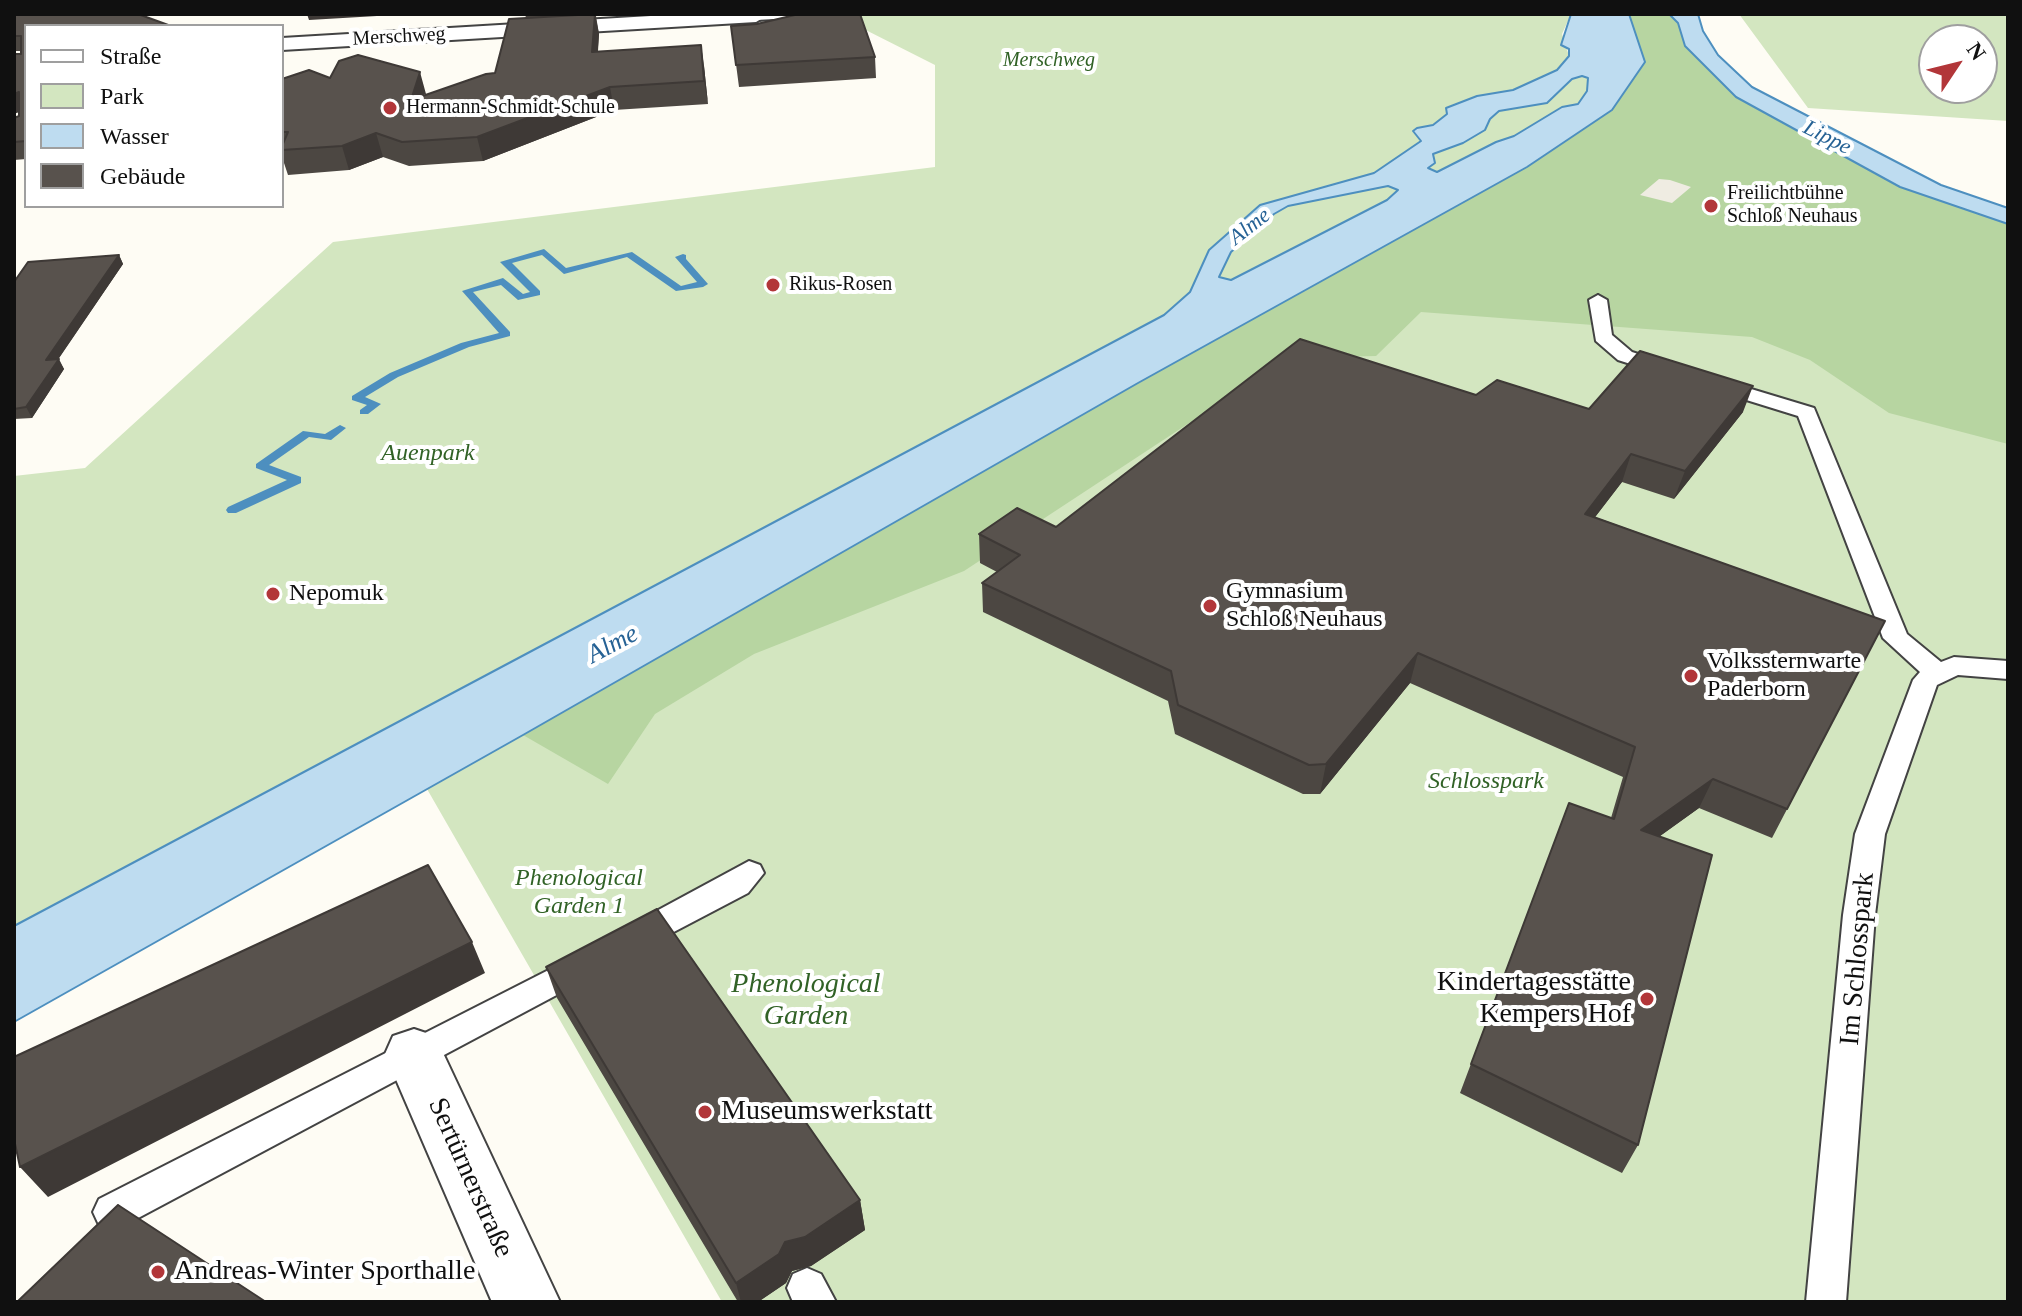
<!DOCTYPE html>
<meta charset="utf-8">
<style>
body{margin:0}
#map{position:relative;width:2022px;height:1316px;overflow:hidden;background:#fefcf4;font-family:"Times New Roman",serif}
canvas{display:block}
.frame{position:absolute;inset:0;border:16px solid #101010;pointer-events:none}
.legend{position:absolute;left:24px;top:24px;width:260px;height:184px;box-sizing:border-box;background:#fff;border:2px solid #9f9f9f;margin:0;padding:10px 14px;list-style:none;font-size:24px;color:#101010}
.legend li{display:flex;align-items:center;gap:16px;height:40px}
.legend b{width:40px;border:2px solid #9f9f9f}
.north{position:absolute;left:1918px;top:24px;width:80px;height:80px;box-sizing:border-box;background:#fff;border:2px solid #9f9f9f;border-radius:50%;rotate:55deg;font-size:22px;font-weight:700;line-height:32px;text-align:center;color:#101010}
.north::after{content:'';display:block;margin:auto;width:28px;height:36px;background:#b23639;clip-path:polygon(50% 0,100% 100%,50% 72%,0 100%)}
</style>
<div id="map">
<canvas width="2022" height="1316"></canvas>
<div class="frame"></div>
<ul class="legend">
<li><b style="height:10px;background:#fff"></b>Straße</li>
<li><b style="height:22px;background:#d3e6c0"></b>Park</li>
<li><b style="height:22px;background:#bedcf0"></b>Wasser</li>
<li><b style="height:22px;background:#58524d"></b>Gebäude</li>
</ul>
<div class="north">N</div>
</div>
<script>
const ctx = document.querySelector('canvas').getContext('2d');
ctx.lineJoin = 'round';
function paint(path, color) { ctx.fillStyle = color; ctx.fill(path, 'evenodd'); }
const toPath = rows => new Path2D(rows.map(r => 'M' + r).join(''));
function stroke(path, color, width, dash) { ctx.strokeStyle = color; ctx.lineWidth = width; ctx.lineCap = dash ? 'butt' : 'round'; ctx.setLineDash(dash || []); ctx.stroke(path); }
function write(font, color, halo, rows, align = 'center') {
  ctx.font = font + ' "Times New Roman",serif'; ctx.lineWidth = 8; ctx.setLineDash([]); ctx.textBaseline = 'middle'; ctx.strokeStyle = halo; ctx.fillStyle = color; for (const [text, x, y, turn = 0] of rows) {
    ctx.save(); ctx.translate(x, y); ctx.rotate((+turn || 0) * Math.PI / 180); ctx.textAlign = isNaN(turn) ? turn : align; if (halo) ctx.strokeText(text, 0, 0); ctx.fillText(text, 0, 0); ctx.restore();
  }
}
paint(toPath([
 [841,14,1571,14,1562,34,1569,56,1557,70,1513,90,1477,96,1451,106,1447,114,1433,125,1417,128,1413,132,1421,141,1374,173,1260,205,1209,250,1190,292,1164,315,14,926,14,476,85,468,333,242,935,167,935,65,840,17],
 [1739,14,2008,14,2008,121,1808,108],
 [1934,40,1982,40,1982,88,1934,88],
 [1706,68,2008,221,2008,1302,722,1302,427,789,890,525],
 [1582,76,1588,78,1587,91,1578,104,1562,107,1514,137,1496,142,1437,172,1427,167,1433,154,1463,143,1485,130,1490,119,1499,111,1547,103,1573,79],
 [1388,186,1398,190,1388,200,1231,280,1218,277,1231,252,1274,214,1288,206]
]), '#d3e6c0');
paint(toPath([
 [1629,14,1669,14,1678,23,1685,46,1736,97,1900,187,2008,224,2008,444,1889,413,1810,360,1752,337,1421,312,1376,356,1288,358,964,571,754,654,655,714,608,784,523,735,1138,383,1527,167,1612,110,1644,63]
]), '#b7d5a1');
paint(toPath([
 [1659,179,1670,180,1691,187,1672,203,1640,195]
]), '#efece2');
const water = toPath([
 [1571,14,1629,14,1645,62,1612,110,1527,167,1138,383,523,735,14,1022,14,926,1164,315,1190,292,1209,250,1260,205,1374,173,1421,141,1413,131,1417,128,1433,125,1447,114,1446,108,1477,96,1513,90,1557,70,1569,56,1569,49,1561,45,1571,14],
 [1582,76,1588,78,1587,91,1578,104,1562,107,1514,136,1496,142,1437,172,1428,168,1435,163,1433,154,1463,143,1485,130,1490,119,1499,111,1547,103,1572,79,1582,76],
 [1388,186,1398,190,1387,200,1231,280,1219,277,1231,252,1274,214,1288,206,1388,186],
 [1669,14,1698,14,1703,31,1718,55,1752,87,1941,185,2008,208,2008,224,1900,187,1736,97,1685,46,1678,23,1669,14]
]);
paint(water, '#bedcf0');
stroke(water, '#4d8fbf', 2);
paint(toPath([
 [544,249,566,268,632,252,681,286,697,282,675,257,683,254,686,255,686,259,708,284,703,287,676,291,627,257,564,274,542,255,512,263,540,291,540,295,518,300,501,285,473,292,510,332,510,336,469,347,398,377,365,397,381,404,368,414,360,414,360,410,367,405,352,400,352,396,390,373,461,343,499,333,462,291,503,278,523,294,530,292,500,262,544,249],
 [340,425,346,428,331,440,309,437,269,465,301,477,301,483,236,513,228,513,226,510,228,507,287,480,256,468,256,464,303,431,325,434,340,425]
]), '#4d8fbf');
const service = toPath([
 [751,14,799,14,793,18,756,20,752,19,751,14],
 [1598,295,1607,300,1612,335,1632,352,1672,365,1675,369,1672,373,1665,375,1618,360,1596,341,1589,300,1598,295],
 [1718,379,1814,408,1907,634,1941,662,1954,657,2008,661,2008,679,1958,675,1937,685,1885,834,1875,915,1846,1302,1806,1302,1843,915,1855,834,1913,680,1920,672,1883,638,1798,416,1711,389,1708,385,1718,379],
 [749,861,760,865,764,873,748,893,647,946,636,950,625,946,620,937,625,928,749,861],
 [584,952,596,956,600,965,596,974,125,1225,112,1230,99,1225,93,1212,99,1199,584,952],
 [807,1268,821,1274,836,1302,793,1302,787,1288,793,1274,807,1268]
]);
const minor = toPath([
 [684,14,766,16,756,22,282,50,282,38,684,14],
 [414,1029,435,1036,560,1302,492,1302,385,1054,393,1036,414,1029]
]);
stroke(service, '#434343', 4);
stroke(minor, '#434343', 4);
paint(service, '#fff');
paint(minor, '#fff');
paint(toPath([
 [14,14,26,26,26,159,14,160,14,118,19,116,19,112,14,114,14,54,21,54,21,51,14,51],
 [525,14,601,14,601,16,596,16,599,34,598,51,704,66,708,104,614,110,483,161,409,166,383,157,349,170,288,175,282,157,282,79,330,78,425,95,495,73,526,18],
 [731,26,875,57,876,78,739,87],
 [119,255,123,264,58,359,64,369,32,418,14,419,14,282],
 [1476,395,1589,409,1743,412,1674,499,1622,482,1595,517,1885,621,1772,838,1699,808,1660,836,1638,1145,1622,1173,1460,1093,1569,803,1611,818,1623,777,1410,683,1320,794,1303,794,1175,734,1168,701,983,612,982,583,997,572,980,563,979,534,1056,527],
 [546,967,860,1200,865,1230,811,1266,792,1271,786,1283,758,1302,738,1302,557,998]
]), '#4c4742');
paint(toPath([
 [307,14,411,14,309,20],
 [595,14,599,34,596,73,592,52],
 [701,45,704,66,708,104,704,81],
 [420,72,426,94,411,100],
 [610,87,614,110,483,161,477,137],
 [19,92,26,108,14,114,14,94],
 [376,133,383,157,349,170,342,146],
 [119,255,123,264,51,370,46,360],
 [59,359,64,369,32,418,26,407],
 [1753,386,1743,412,1674,499,1685,471],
 [1631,454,1622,482,1576,542,1585,514],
 [1418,653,1410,683,1320,794,1326,764],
 [1713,779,1699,808,1628,859,1641,830],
 [472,942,485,973,48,1197,20,1167],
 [860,1200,865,1230,811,1266,792,1271,786,1283,758,1302,741,1302,736,1283,785,1242]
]), '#3e3936');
const building = toPath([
 [14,14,138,14,171,26,26,26,26,141,14,142,14,118,19,116,19,92,14,94,14,54,21,54,21,36,14,36,14,14],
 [595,14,592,52,701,45,704,81,610,87,477,137,402,142,376,133,342,146,282,150,282,146,288,132,282,132,282,79,309,70,330,78,339,61,358,55,420,72,411,100,486,74,495,73,509,19,595,14],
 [799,14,860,14,875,57,736,65,731,26,757,24,799,14],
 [119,255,46,360,59,359,26,407,14,409,14,282,28,262,119,255],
 [1300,339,1476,395,1497,380,1589,409,1640,351,1753,386,1685,471,1631,454,1585,514,1885,621,1787,809,1713,779,1641,830,1712,855,1638,1145,1471,1064,1569,803,1614,819,1635,747,1418,653,1326,764,1309,765,1178,705,1171,671,982,583,1020,555,979,534,1017,508,1056,527,1300,339],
 [428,865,472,942,20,1167,14,1139,14,1057,428,865],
 [657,909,860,1200,805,1237,785,1242,779,1254,736,1283,546,967,657,909],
 [118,1205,266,1302,17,1302,118,1205]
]);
paint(building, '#58524d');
stroke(building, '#3e3936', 2);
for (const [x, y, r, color] of [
 [390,108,8,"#b23639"],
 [1711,206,8,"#b23639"],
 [773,285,8,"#b23639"],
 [273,594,8,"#b23639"],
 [1210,606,8,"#b23639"],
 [1691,676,8,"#b23639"],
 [1647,999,8,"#b23639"],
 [705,1112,8,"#b23639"],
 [158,1272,8,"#b23639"]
]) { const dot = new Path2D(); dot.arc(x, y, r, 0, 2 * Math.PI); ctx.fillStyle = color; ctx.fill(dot); stroke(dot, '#fff', 3); }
write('20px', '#101010', '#fff', [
 ["Merschweg",399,37,-3]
]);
write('italic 20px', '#316226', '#fff', [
 ["Merschweg",1049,61]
]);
write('20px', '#101010', '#fff', [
 ["Hermann-Schmidt-Schule",406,108],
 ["Freilichtbühne",1727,194],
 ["Schloß Neuhaus",1727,217],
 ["Rikus-Rosen",789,285]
], 'left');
write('italic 22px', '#266295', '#fff', [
 ["Lippe",1827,138,27],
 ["Alme",1250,227,-38]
]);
write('italic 24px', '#316226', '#fff', [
 ["Auenpark",428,454],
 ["Schlosspark",1486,782],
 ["Phenological",579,879],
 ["Garden 1",579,907]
]);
write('24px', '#101010', '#fff', [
 ["Gymnasium",1226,592],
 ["Schloß Neuhaus",1226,620],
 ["Nepomuk",289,594],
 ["Volkssternwarte",1707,662],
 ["Paderborn",1707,690]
], 'left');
write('italic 26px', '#266295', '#fff', [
 ["Alme",613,645,-28]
]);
write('28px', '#101010', '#fff', [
 ["Im Schlosspark",1858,959,-85],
 ["Sertürnerstraße",470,1178,66]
]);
write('28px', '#101010', '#fff', [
 ["Kindertagesstätte",1631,983,"right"],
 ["Kempers Hof",1631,1015,"right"],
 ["Museumswerkstatt",721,1112],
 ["Andreas-Winter Sporthalle",174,1272]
], 'left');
write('italic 28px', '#316226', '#fff', [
 ["Phenological",806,985],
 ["Garden",806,1017]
]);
</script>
